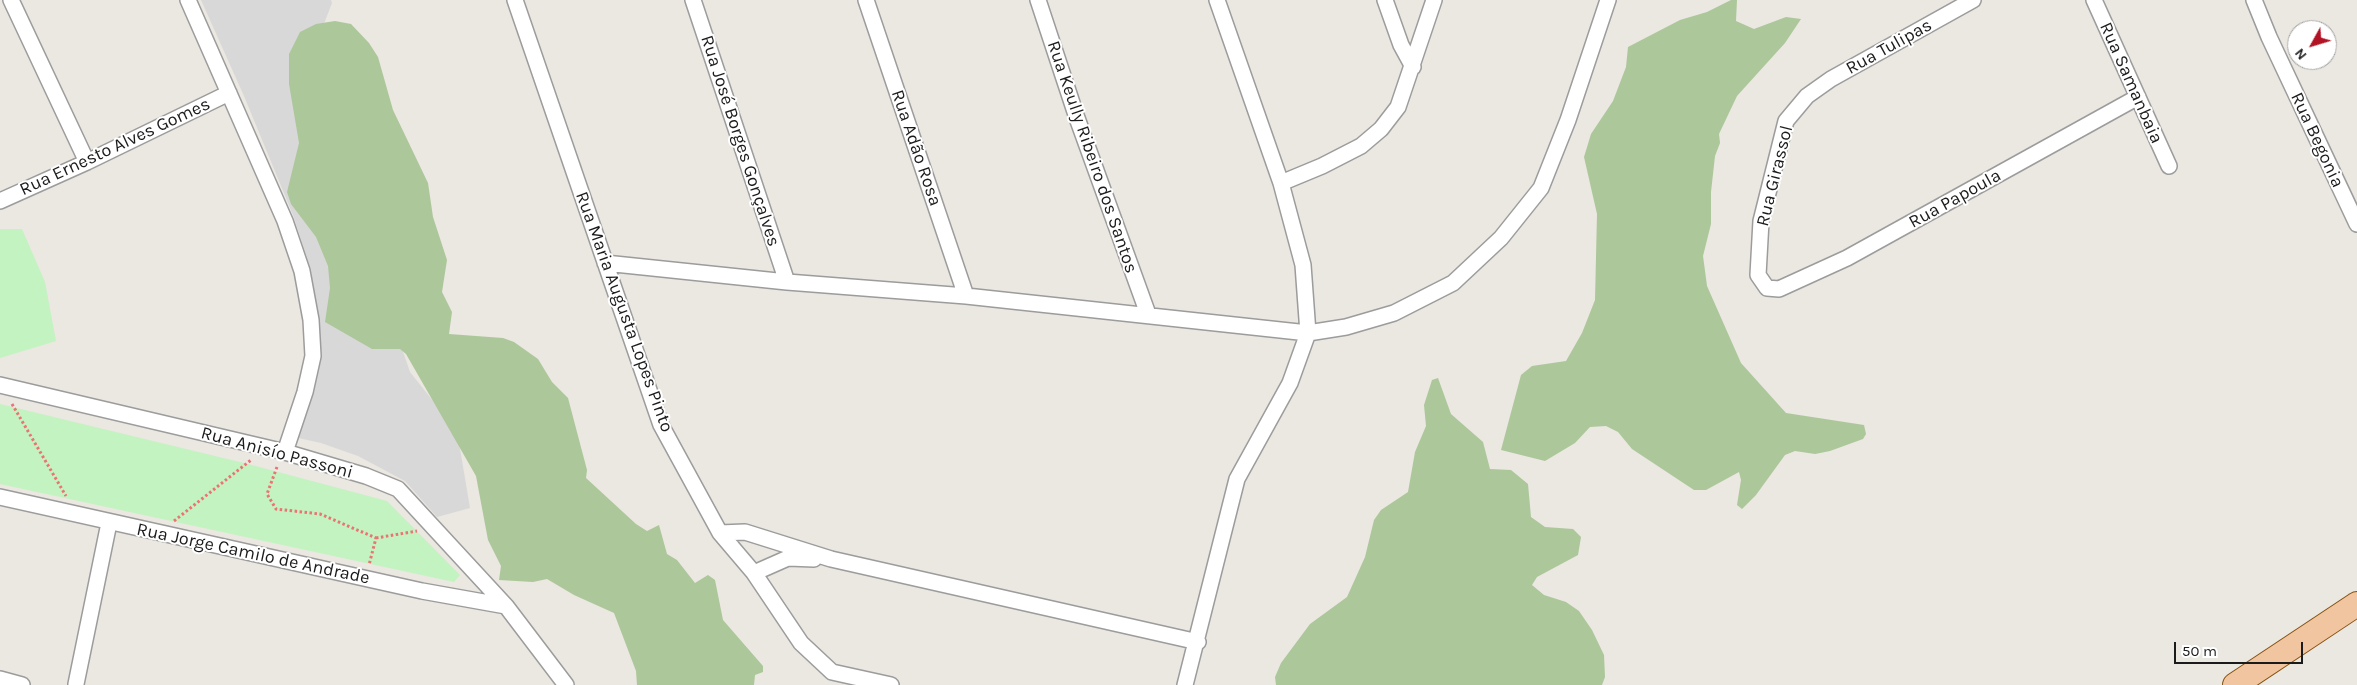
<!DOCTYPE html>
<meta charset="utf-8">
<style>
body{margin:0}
#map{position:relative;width:2357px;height:685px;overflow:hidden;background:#ebe7e1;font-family:Karla,sans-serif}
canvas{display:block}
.north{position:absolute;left:2287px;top:20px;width:50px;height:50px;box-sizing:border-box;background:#fff;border:1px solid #a4a4a4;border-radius:50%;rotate:231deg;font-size:14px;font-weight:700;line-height:20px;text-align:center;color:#1b1b1b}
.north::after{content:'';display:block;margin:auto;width:18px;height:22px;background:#b21324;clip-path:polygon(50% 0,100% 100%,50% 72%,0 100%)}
.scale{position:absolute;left:2174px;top:642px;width:129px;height:22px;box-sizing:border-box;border:2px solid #1b1b1b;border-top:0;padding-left:6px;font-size:15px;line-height:18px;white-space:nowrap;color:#1b1b1b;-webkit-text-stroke:4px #fff;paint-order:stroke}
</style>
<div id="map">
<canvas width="2357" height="685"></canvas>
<div class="north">N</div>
<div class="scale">50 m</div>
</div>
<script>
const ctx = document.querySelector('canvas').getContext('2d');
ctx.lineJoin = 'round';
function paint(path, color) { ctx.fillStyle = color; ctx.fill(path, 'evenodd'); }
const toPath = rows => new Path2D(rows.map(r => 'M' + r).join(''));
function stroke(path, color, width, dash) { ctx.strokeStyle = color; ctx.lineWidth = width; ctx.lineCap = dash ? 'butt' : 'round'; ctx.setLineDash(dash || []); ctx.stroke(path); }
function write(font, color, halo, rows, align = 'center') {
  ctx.font = font + ' Karla,sans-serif'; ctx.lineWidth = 4; ctx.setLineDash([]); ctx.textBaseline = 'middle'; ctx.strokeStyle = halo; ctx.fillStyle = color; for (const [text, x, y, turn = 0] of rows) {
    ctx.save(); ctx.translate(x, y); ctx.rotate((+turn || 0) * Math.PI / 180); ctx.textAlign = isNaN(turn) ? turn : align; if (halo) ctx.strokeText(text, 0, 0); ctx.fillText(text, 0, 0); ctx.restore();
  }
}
paint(toPath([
 [201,0,331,0,332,3,306,70,410,372,457,431,470,508,437,517,405,481,358,456,321,443,294,437,313,393,321,356,311,270,293,215,244,96]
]), '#d9d8d8');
paint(toPath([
 [1731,0,1737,0,1736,21,1754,29,1786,17,1801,19,1785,43,1737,96,1719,134,1720,143,1715,156,1711,192,1711,224,1703,256,1707,286,1741,363,1786,413,1864,425,1866,434,1863,439,1830,451,1815,454,1795,451,1785,455,1756,495,1742,509,1737,505,1741,480,1739,472,1706,490,1694,490,1632,449,1618,432,1606,426,1590,427,1575,443,1545,461,1501,450,1521,375,1532,366,1566,361,1582,333,1595,300,1597,214,1584,157,1591,134,1613,101,1626,67,1628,47,1680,20,1707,12],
 [335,21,351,24,369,43,378,57,393,110,428,183,433,217,447,260,442,292,452,312,449,334,503,338,514,342,538,359,552,382,568,398,587,470,586,478,636,524,647,531,659,525,667,554,677,560,695,583,708,575,715,580,723,620,763,666,763,672,755,675,754,685,637,685,636,671,614,613,574,595,547,579,533,582,499,580,501,566,488,540,476,476,406,354,400,349,372,349,325,322,330,288,328,266,316,237,291,204,287,192,299,143,289,84,289,54,300,32,316,24],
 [1438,378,1451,414,1483,442,1490,469,1511,470,1528,484,1531,517,1545,527,1573,529,1581,537,1578,555,1537,577,1532,585,1544,595,1566,602,1579,611,1592,630,1604,655,1605,677,1602,685,1276,685,1275,677,1281,663,1310,624,1347,597,1365,557,1374,520,1381,510,1408,492,1415,452,1426,426,1424,405,1432,380]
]), '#acc79a');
paint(toPath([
 [0,229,22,229,45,282,56,341,0,358],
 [0,404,248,464,387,501,460,575,454,582,0,484]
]), '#c2f3c1');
const minor = toPath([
 [11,0,87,162],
 [188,0,285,221,302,271,311,320,313,356,305,392,285,452],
 [515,0,661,425,720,533,754,573,801,643,832,672,891,685],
 [693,0,787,282],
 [866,0,966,296],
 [1038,0,1077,118,1148,314],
 [1385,0,1401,45,1413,67],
 [1973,0,1831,79,1807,96,1786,121,1761,221,1758,275,1767,288,1779,289,1847,258,2138,97],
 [2094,0,2169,166],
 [2254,0,2269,37,2357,224],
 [1281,183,1322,166,1361,146,1381,129,1398,107,1434,0],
 [0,201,87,162,229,93],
 [605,263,787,282,966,296,1308,333,1346,327,1394,313,1453,283,1501,238,1541,188,1568,120,1608,0],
 [0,385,285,452,366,476,398,489,506,606,566,685],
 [0,497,422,591,506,606],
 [720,533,745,532,831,559,1198,642],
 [754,573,788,558,814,559],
 [0,679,22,685],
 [76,684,109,523],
 [1185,685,1237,479,1290,383,1308,333,1303,265,1281,183,1217,0]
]);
const primary = toPath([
 [2235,685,2357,604]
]);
stroke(minor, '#9c9c9c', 18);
stroke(primary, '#83500e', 26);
stroke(toPath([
 [12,404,66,496],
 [277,467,267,494,276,509,320,514,376,538,369,565],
 [174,521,251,460],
 [376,538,417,531]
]), '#eb7373', 3, [2.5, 2.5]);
stroke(minor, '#fff', 15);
stroke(primary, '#f1c5a0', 24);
write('18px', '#1b1b1b', '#fff', [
 ["Rua Tulipas",1889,47,-29],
 ["Rua Samanbaia",2131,83,66],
 ["Rua Begonia",2317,140,65],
 ["Rua José Borges Gonçalves",740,141,72],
 ["Rua Ernesto Alves Gomes",115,147,-25],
 ["Rua Adão Rosa",916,148,71],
 ["Rua Keully Ribeiro dos Santos",1092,157,71],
 ["Rua Girassol",1775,176,-76],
 ["Rua Papoula",1955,199,-29],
 ["Rua Maria Augusta Lopes Pinto",624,312,70],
 ["Rua Anisío Passoni",277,453,15],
 ["Rua Jorge Camilo de Andrade",253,554,12]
]);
</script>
